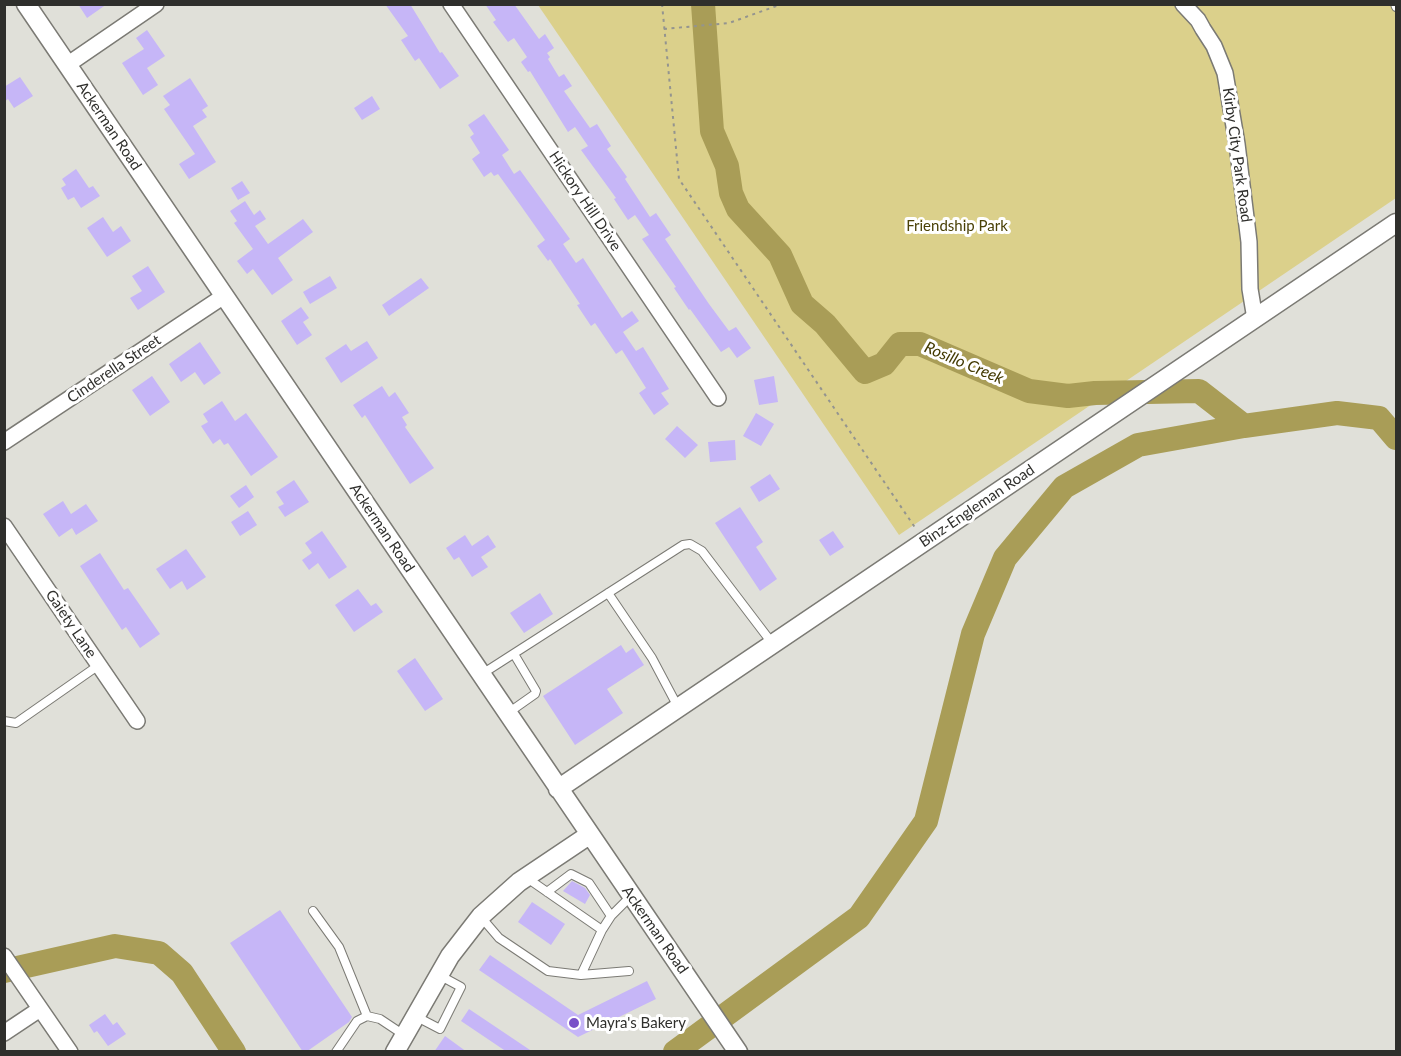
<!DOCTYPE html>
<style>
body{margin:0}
#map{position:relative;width:1401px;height:1056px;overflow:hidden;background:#e0e0d9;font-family:Lato,sans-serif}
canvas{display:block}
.frame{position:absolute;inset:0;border:6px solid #2f2f2c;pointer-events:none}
</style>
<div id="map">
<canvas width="1401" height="1056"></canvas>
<div class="frame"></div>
</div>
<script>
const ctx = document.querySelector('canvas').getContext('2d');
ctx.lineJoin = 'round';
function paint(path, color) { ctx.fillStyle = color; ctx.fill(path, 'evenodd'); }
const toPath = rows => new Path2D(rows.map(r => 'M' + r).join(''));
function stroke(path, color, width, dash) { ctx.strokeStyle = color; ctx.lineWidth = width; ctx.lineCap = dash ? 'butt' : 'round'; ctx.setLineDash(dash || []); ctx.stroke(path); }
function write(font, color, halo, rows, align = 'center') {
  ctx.font = font + ' Lato,sans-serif'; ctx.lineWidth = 6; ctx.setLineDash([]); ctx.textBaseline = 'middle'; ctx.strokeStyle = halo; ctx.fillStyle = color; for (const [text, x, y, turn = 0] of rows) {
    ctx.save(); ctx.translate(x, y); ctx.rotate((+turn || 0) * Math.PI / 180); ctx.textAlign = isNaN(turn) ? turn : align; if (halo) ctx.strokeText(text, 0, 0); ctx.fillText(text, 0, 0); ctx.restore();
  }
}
paint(toPath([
 [538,5,1396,5,1396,198,899,535]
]), '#dbd08b');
stroke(toPath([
 [703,4,712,131,727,166,731,193,738,209,780,255,802,304,825,324,865,372,884,364,900,344,920,344,1029,391,1068,396,1095,393,1199,391,1244,426,1337,413,1379,418,1396,438],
 [4,971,115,946,159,953,182,973,234,1052],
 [675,1052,859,917,926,821,973,634,1005,558,1064,487,1138,445,1244,426]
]), '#a99d57', 24);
paint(toPath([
 [78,4,107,4,87,18],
 [385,4,410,4,440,53,442,52,459,76,440,89,419,58,415,61,401,40,408,36],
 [485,4,514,4,539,39,545,34,554,48,547,53,550,57,548,59,559,77,564,74,572,86,564,91,590,128,597,124,611,146,607,149,627,177,625,179,650,217,656,213,671,235,665,239,709,304,729,331,736,327,751,348,737,358,729,347,721,352,690,309,689,310,674,288,676,287,642,239,649,235,635,215,628,220,614,199,616,198,581,150,588,146,575,127,568,132,530,71,528,72,521,62,527,57,514,38,508,42,493,22,496,20],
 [147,30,165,56,147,68,158,85,143,95,122,63,144,49,136,38],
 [20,77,33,96,14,108,8,99,4,102,4,87],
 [190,78,208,106,202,110,207,117,193,126,216,162,189,179,179,164,195,154,164,109,170,105,163,96],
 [372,96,380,109,362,120,354,108],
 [484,114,509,150,502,155,514,174,520,170,570,239,563,244,576,263,583,258,622,318,632,311,639,321,623,332,636,351,643,347,669,389,661,393,669,404,654,415,639,393,646,388,622,350,616,354,595,323,591,326,577,305,580,304,550,259,548,261,537,246,545,240,521,206,498,174,494,176,491,172,484,177,472,159,480,153,470,137,474,134,468,125],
 [76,169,89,188,93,186,100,196,81,208,74,197,68,200,61,188,66,185,62,179],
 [242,181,250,193,238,200,231,188],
 [245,201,254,215,260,210,266,219,255,226,268,244,303,219,313,232,278,258,293,280,272,295,253,269,247,274,237,261,253,249,234,223,237,221,230,211],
 [103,217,113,232,121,226,131,241,107,257,87,228],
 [148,266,165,292,138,310,130,298,142,291,132,276],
 [330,276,337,288,310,304,303,292],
 [421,278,429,288,389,316,382,305],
 [301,307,309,318,303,322,312,335,297,345,281,321],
 [367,341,378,358,341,383,325,358,346,344,351,351],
 [200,342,221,373,204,385,195,372,181,382,169,364],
 [152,376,170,402,150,416,132,390],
 [774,376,778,402,759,405,754,380],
 [382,386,389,397,395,392,409,413,402,417,407,425,405,427,434,468,410,484,365,415,362,418,353,405],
 [222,401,235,421,246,413,278,457,251,476,228,443,224,445,220,439,213,444,201,426,208,422,203,414],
 [756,413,774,424,761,446,743,436],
 [677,426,698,445,685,458,665,439],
 [735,440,736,460,710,462,708,442],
 [770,474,780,489,759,502,750,487],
 [294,480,309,502,285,517,278,507,284,504,276,492],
 [246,485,254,497,239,508,230,496],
 [63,501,71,514,86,504,98,521,76,535,72,528,59,537,43,514],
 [740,507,763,542,756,547,777,579,760,591,715,523],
 [248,511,257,525,240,536,231,522],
 [322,531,347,567,329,579,318,563,309,570,302,560,312,553,305,543],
 [833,531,844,547,830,556,819,540],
 [465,535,472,546,488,535,496,547,481,557,488,567,472,577,459,557,454,560,446,548],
 [186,549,206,577,187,590,182,581,170,589,156,569],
 [100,553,124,590,128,588,160,634,140,648,126,627,122,630,80,566],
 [358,589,371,606,376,603,383,612,354,632,335,605],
 [540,593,553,614,524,633,510,613],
 [621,645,626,653,633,648,644,665,607,689,623,713,575,745,543,696],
 [415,658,443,699,425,711,397,671],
 [572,881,585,888,590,895,585,904,563,891],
 [532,902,565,924,551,945,518,922],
 [280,910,352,1017,349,1022,306,1052,303,1052,230,943],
 [490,955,578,1015,647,981,656,999,578,1037,479,970],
 [469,1009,533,1052,507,1052,461,1021],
 [105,1014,113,1025,117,1022,126,1034,108,1046,97,1031,94,1033,89,1025],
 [445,1036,467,1052,434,1052]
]), '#c6b6f7');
const service = toPath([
 [1395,4,1396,7],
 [608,593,652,658,678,707],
 [482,674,683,545,690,544,702,551,772,643],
 [508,713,535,694,536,691,514,654],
 [4,721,16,723,99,665],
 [527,878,602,930],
 [547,892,571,874,589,883,611,916],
 [313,911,339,947,367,1016],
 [481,917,499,938,548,971,581,975,602,930,611,916,631,896],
 [581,975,629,971],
 [417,1017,440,1029,461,987,439,975],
 [336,1052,357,1021,367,1016,380,1019,404,1035]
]);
const minor = toPath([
 [451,4,718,398],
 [1183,4,1198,20,1203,29,1214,46,1225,73,1237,144,1249,242,1250,289,1255,319],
 [67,65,156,4],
 [4,442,224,296],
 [4,526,137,721],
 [4,956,70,1052],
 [4,1033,40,1009]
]);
const tertiary = toPath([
 [26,4,738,1052],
 [558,789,1396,223],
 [395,1052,450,956,481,916,519,882,589,835]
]);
stroke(service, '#7b7a74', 10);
stroke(minor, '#7b7a74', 18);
stroke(tertiary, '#7b7a74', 21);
stroke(toPath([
 [662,4,679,179,916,529],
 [664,29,729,23,782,4]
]), '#94948f', 2, [3, 4.5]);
stroke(service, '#fff', 8);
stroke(minor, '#fff', 15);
stroke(tertiary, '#fff', 18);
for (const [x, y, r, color] of [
 [574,1023,6,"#784fc8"]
]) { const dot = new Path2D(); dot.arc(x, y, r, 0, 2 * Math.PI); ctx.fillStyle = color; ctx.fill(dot); stroke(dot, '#fff', 2); }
write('15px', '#2f2f2c', '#fff', [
 ["Ackerman Road",109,126,56],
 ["Kirby City Park Road",1237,155,82],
 ["Hickory Hill Drive",585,201,56],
 ["Cinderella Street",114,369,-34],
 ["Binz-Engleman Road",977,506,-34],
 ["Ackerman Road",382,528,56],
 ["Gaiety Lane",71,624,56],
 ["Ackerman Road",655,930,55]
]);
write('15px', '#4a4107', '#fff', [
 ["Friendship Park",957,226]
]);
write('15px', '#2f2f2c', '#fff', [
 ["Mayra's Bakery",586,1023]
], 'left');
write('italic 16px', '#423900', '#fff', [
 ["Rosillo Creek",964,363,23]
]);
</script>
